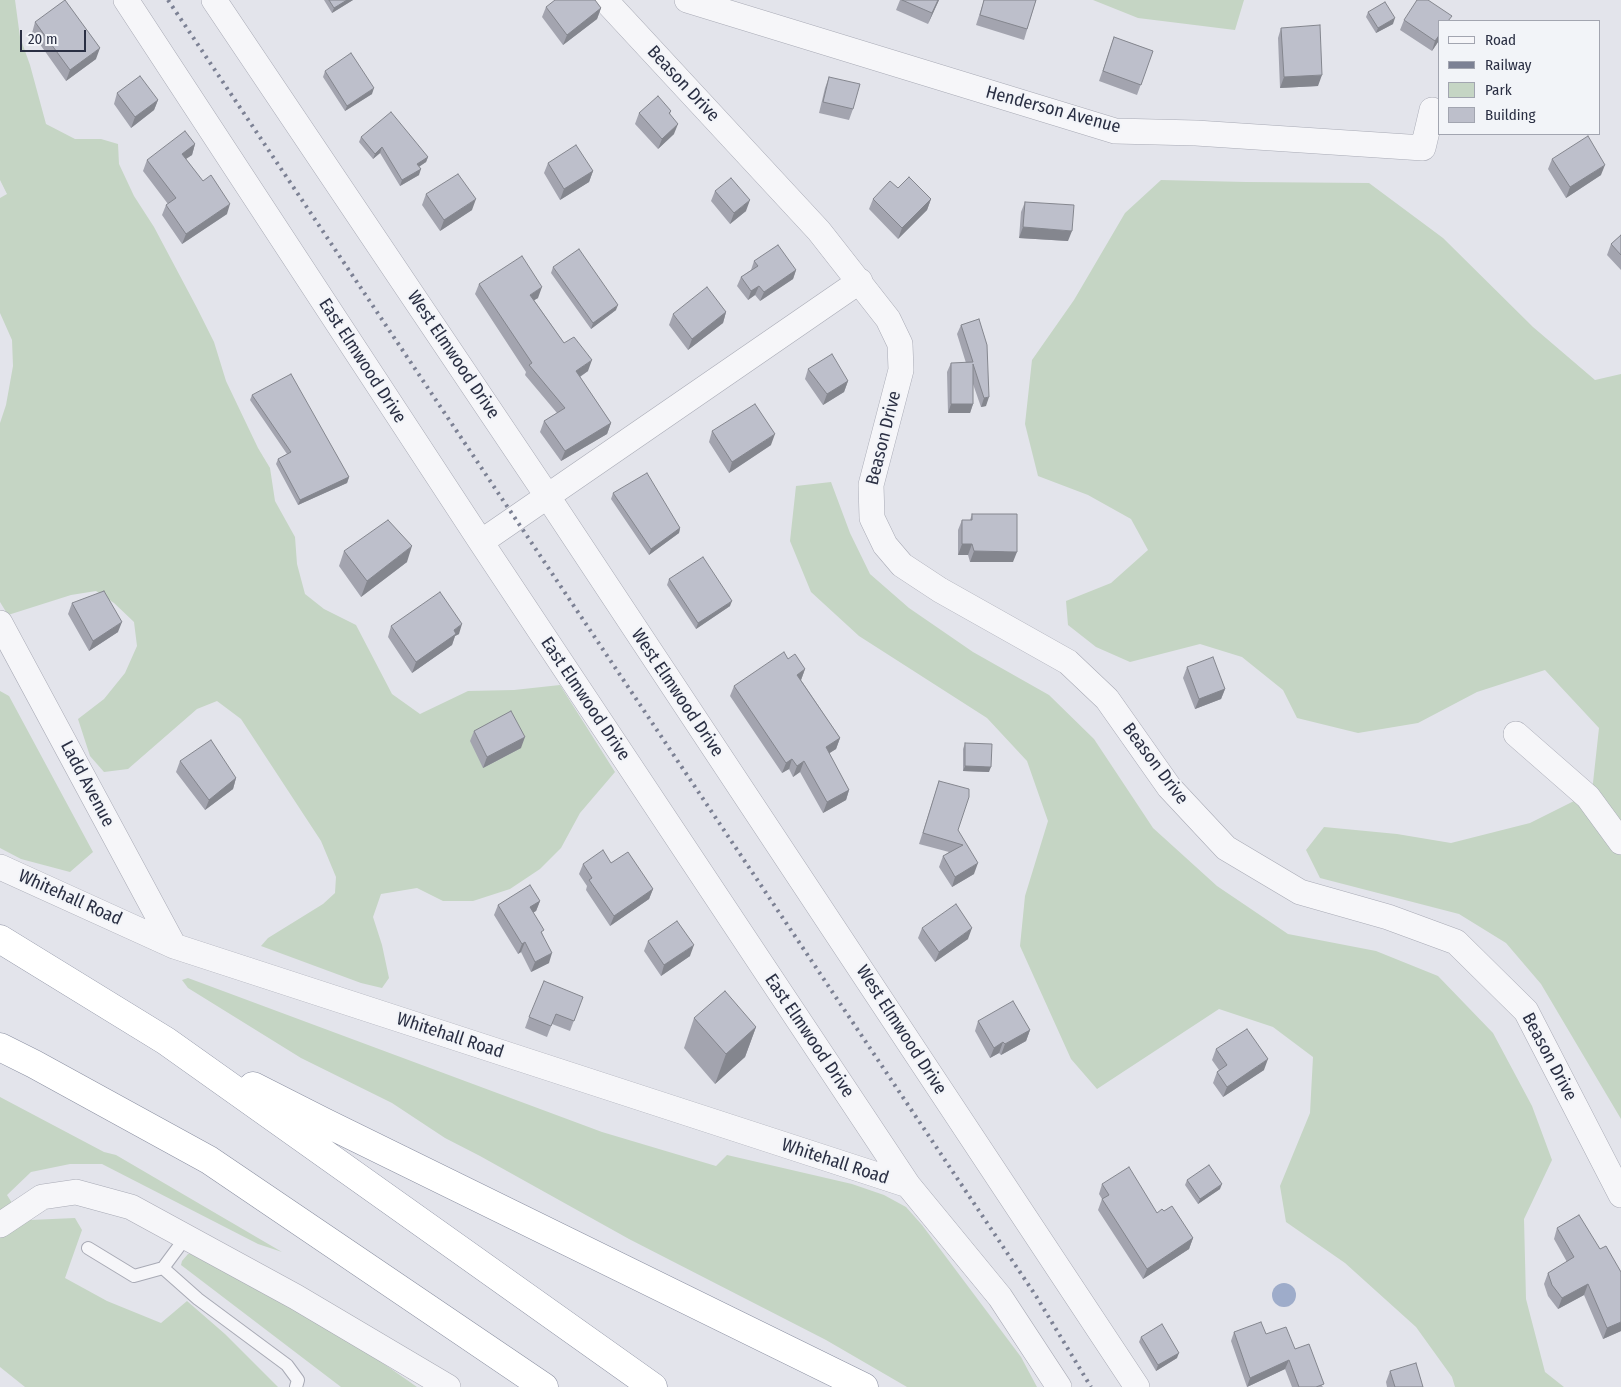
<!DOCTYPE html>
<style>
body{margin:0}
#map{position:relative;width:1621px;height:1387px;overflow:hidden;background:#e3e4eb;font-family:"Fira Sans Condensed",sans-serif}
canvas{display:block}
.legend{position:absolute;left:1438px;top:20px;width:162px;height:115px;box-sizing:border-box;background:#f2f4f8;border:1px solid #a2a5b0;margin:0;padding:6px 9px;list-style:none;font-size:15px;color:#2a2f43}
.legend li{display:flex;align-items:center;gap:10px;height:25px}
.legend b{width:25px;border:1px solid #a2a5b0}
.scale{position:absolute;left:20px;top:30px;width:66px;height:22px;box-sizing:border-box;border:2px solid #2a2f43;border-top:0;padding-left:6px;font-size:15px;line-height:18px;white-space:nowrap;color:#2a2f43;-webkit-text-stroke:4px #f2f4f8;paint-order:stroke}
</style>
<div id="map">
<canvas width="1621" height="1387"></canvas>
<ul class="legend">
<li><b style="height:6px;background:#f6f6f9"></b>Road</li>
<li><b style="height:6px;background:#7c8194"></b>Railway</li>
<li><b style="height:14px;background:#c5d5c4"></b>Park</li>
<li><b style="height:14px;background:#bdbfcb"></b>Building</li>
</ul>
<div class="scale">20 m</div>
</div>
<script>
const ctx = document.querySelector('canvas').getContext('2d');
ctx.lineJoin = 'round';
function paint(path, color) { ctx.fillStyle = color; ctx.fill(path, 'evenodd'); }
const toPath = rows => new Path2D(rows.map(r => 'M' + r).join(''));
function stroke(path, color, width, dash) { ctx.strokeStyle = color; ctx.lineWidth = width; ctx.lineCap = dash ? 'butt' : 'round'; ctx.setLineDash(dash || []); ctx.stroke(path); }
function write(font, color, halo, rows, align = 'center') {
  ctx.font = font + ' "Fira Sans Condensed",sans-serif'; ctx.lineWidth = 4; ctx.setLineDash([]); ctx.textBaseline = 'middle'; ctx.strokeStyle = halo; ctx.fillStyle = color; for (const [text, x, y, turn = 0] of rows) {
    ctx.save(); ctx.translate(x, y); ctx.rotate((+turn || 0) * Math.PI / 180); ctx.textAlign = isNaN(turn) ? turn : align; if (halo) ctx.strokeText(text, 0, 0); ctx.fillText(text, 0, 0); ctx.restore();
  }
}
paint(toPath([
 [0,0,15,0,20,37,30,65,46,124,75,139,101,139,118,144,119,164,134,196,154,227,197,308,214,342,226,381,258,448,270,468,275,501,295,537,297,564,305,594,324,609,356,625,392,694,420,714,468,691,514,690,560,685,615,772,580,813,561,848,540,869,510,889,473,901,443,901,417,888,381,894,373,917,382,945,389,978,382,988,361,983,261,946,268,938,323,904,335,893,336,877,321,841,241,719,217,701,197,709,128,769,104,772,90,756,78,719,104,699,125,673,137,646,134,622,114,603,96,591,71,595,8,615,0,602,0,423,6,405,13,366,12,340,0,313,0,198,7,194,0,180],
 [1093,0,1244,0,1235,30,1138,18],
 [1161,180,1246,182,1369,183,1443,238,1533,327,1595,380,1621,374,1621,1119,1541,984,1506,943,1459,914,1320,878,1306,850,1324,827,1397,834,1451,843,1530,823,1592,792,1599,728,1545,670,1477,692,1418,723,1358,733,1297,718,1283,690,1242,657,1200,644,1130,662,1096,647,1068,625,1066,601,1111,583,1148,550,1131,519,1088,495,1038,476,1025,424,1032,360,1074,300,1125,213],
 [831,482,850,533,870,574,909,608,973,652,1049,695,1094,739,1153,828,1217,886,1288,934,1376,951,1438,976,1493,1033,1532,1106,1552,1160,1524,1219,1526,1299,1545,1372,1564,1387,1455,1387,1452,1377,1416,1327,1345,1263,1286,1222,1280,1186,1310,1113,1313,1057,1273,1027,1219,1009,1097,1089,1071,1059,1020,946,1025,896,1048,821,1027,761,987,718,859,636,811,592,790,541,796,486],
 [0,691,9,696,93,852,70,872,21,859,0,848],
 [188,978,602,1132,716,1166,727,1155,852,1184,884,1195,906,1207,922,1225,1021,1357,1037,1387,907,1387,826,1340,629,1239,480,1156,445,1138,392,1103,301,1058,188,988,182,980],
 [0,1097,104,1152,116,1155,282,1252,258,1244,102,1164,70,1164,31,1172,7,1195,12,1203,0,1212],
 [75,1218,82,1230,65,1278,107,1301,161,1323,187,1301,225,1334,278,1387,25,1387,0,1367,0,1237,30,1220],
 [188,1254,191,1254,314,1320,377,1359,417,1387,341,1387,181,1265,182,1261]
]), '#c5d5c4');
paint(toPath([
 '1272 1295a12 12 0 1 1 24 0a12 12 0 1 1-24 0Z'
]), '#9eacca');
const lane = toPath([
 [88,1248,134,1276,163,1268],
 [163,1268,198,1299,287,1365,298,1380,296,1387],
 [163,1268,186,1237]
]);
const street = toPath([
 [126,0,481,542,908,1185,1000,1297,1059,1387],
 [214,0,548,497,1137,1387],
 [605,0,819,231,888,319,900,344,901,370,871,485,872,518,885,545,902,565,940,590,1068,662,1107,699,1169,787,1226,848,1300,892,1388,917,1456,942,1526,1011,1621,1195],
 [687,0,1115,131,1196,133,1423,148,1432,110],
 [481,542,860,281],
 [0,623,174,946],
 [1516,734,1588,797,1621,842],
 [0,867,174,946,908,1185],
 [0,1225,42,1197,76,1192,131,1207,296,1297,448,1387]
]);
const highway = toPath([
 [0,939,166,1041,653,1387],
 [0,1047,34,1064,209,1160,544,1387],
 [253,1086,324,1122,864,1387]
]);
stroke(lane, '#a8aab5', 14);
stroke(street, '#a8aab5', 26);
stroke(highway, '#8a8fa1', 29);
stroke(lane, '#f6f6f9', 12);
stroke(street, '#f6f6f9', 25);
stroke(highway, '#fff', 28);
stroke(toPath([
 [168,0,1036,1296,1091,1387]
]), '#7c8194', 4, [2.5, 5]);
paint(toPath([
 [324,0,353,0,332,13],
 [900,0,939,0,928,24,896,10],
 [984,0,1036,0,1024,40,976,25],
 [546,7,601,8,597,19,563,45,542,17],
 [1368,12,1393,24,1376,33,1366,17],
 [1404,20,1440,39,1432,51,1400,30],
 [35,22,96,59,66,81,32,33],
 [1281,28,1318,86,1280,88,1278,38],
 [1114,37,1153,51,1137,95,1099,81],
 [325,71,372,94,345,111,323,77],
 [829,77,853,109,849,120,819,113,825,88],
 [117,93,158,100,154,110,131,128,114,104],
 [671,111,670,114,674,134,658,149,635,124,639,113],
 [361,137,428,157,426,162,419,166,419,175,400,186,380,153,373,159,359,142],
 [195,144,192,155,186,159,227,214,182,244,162,215,166,205,168,204,143,171,147,160],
 [1552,159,1601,175,1566,198,1548,169],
 [548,163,593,171,589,182,560,200,544,173],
 [898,188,931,199,927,210,898,239,869,209,873,199],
 [715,191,746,211,730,224,711,201],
 [426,194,472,210,440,231,422,205],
 [1025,202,1068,241,1019,238,1021,212],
 [1621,235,1621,270,1607,255,1611,244],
 [754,261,796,270,793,279,760,301,755,295,748,300,737,286,741,277,751,270],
 [553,267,616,310,591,329,551,273],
 [479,284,538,298,534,300,564,343,588,371,580,377,611,423,607,434,561,461,540,432,544,421,557,413,525,375,526,372,475,294],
 [726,312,723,323,688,350,669,325,673,314],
 [979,319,986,406,981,407,973,384,973,404,970,413,948,413,947,372,951,363,966,363,957,334,961,325],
 [808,369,848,381,844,392,823,405,805,379],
 [252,395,349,477,347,483,298,505,276,464,278,459,287,454,250,400],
 [712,431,771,445,729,473,709,442],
 [613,493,680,528,679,533,649,555,611,499],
 [972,514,1013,562,970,562,968,555,958,555,958,530,962,520,970,520],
 [344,551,407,562,361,597,339,566],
 [669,579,730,606,696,629,667,585],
 [72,603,118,632,89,651,68,614],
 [391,626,459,634,455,636,452,645,412,673,388,637],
 [788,659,805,669,801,680,840,738,836,749,829,753,849,790,846,800,823,813,800,772,793,777,789,769,782,773,730,696,734,686],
 [1187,667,1225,689,1221,699,1195,709,1183,678],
 [474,731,521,748,483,768,470,741],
 [965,743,989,772,963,771,963,749],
 [180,761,236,778,233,789,205,810,176,772],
 [939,781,974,874,952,887,939,867,943,856,949,852,919,844],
 [611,863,653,889,649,899,610,926,586,890,587,886,579,874,583,864],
 [540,901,536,911,533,912,543,935,549,963,531,972,521,952,518,954,494,915,498,905],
 [922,928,968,939,935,962,918,938],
 [648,941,690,956,661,976,644,951],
 [579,1007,570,1031,552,1024,547,1037,525,1028,529,1017],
 [694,1018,756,1027,745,1057,715,1084,684,1048],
 [978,1021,1030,1030,1026,1041,1001,1055,999,1053,990,1058,975,1031],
 [1216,1049,1264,1070,1223,1097,1213,1083,1217,1072,1219,1070,1212,1060],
 [1187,1180,1220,1189,1198,1204,1185,1185],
 [1102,1184,1157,1213,1164,1211,1193,1238,1189,1249,1143,1279,1098,1210,1102,1199,1099,1194],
 [1557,1228,1621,1331,1603,1339,1584,1295,1558,1309,1548,1296,1544,1284,1548,1273,1567,1262,1554,1239],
 [1234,1332,1266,1334,1295,1349,1323,1387,1292,1387,1285,1369,1247,1387,1231,1341],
 [1141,1337,1177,1358,1156,1371,1139,1342],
 [1390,1371,1423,1387,1387,1387,1386,1382]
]), '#a3a4af');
paint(toPath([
 [347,0,353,0,332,13,334,8],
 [938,0,939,0,928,24,932,13],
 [601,8,597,19,563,45,567,35],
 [1395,18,1393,24,1376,33,1378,28],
 [1440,34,1440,39,1432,51,1435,41],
 [100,48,96,59,66,81,70,70],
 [1322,75,1318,86,1280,88,1284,77],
 [374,88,372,94,345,111,347,106],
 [158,100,154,110,131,128,135,117],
 [678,124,674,134,658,149,662,139],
 [195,144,192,155,178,164,182,154],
 [382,147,380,153,373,159,375,154],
 [428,157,426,162,416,169,417,164],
 [1605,165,1601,175,1566,198,1570,187],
 [421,169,419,175,400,186,402,180],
 [593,171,589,182,560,200,564,189],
 [476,199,472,210,440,231,444,220],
 [931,199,927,210,898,239,902,228],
 [750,200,746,211,730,224,734,213],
 [230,204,227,214,182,244,186,234],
 [1023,227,1072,231,1068,241,1019,238],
 [796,270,793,279,760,301,764,292],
 [759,286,755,295,748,300,751,291],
 [542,287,538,298,526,305,530,295],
 [618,305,616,310,591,329,593,323],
 [726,312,723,323,688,350,692,339],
 [592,360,588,371,572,382,576,371],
 [848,381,844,392,823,405,827,394],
 [989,397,986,406,981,407,984,398],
 [951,404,973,404,970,413,948,413],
 [611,423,607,434,561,461,565,451],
 [775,434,771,445,729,473,732,462],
 [349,477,347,483,298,505,300,500],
 [680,528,679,533,649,555,651,549],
 [962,544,972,544,968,555,958,555],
 [412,546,407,562,361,597,367,581],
 [974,551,1017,552,1013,562,970,562],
 [732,601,730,606,696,629,698,623],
 [122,622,118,632,89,651,93,641],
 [462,624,459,634,455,636,452,645,412,673,416,662,454,630],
 [805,669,801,680,793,686,797,675],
 [1225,689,1221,699,1195,709,1199,699],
 [525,737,521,748,483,768,487,757],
 [840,738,836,749,822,758,826,747],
 [792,759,789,769,782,773,786,763],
 [804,761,800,772,793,777,797,766],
 [965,766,991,767,989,772,963,771],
 [236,778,233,789,205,810,209,800],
 [849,790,846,800,823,813,827,802],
 [978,863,974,874,952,887,955,877],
 [653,889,649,899,610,926,614,916],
 [540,901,536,911,526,917,530,907],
 [972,928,968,939,935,962,939,952],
 [525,942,521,952,518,954,522,944],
 [694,945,690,956,661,976,664,965],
 [552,953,549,963,531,972,535,962],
 [756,1027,745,1057,715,1084,726,1054],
 [1030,1030,1026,1041,1001,1055,1005,1044],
 [1003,1042,999,1053,990,1058,994,1048],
 [1268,1059,1264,1070,1223,1097,1227,1087],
 [1222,1184,1220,1189,1198,1204,1200,1199],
 [1193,1238,1189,1249,1143,1279,1147,1269],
 [1588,1284,1584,1295,1558,1309,1562,1298],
 [1621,1322,1621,1331,1603,1339,1607,1328],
 [1179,1353,1177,1358,1156,1371,1158,1365],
 [1289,1360,1285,1369,1247,1387,1250,1378]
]), '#84868e');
const building = toPath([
 [65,0,100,48,70,70,35,22,65,0],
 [329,0,347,0,334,8,329,0],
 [555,0,595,0,601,8,567,35,546,7,555,0],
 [902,0,938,0,932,13,902,0],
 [984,0,1036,0,1027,29,980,15,984,0],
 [1417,0,1428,0,1452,16,1448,21,1440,21,1440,34,1435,41,1404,20,1417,0],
 [1385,2,1395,18,1378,28,1368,12,1385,2],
 [1320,25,1322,75,1284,77,1281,28,1320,25],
 [1114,37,1153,51,1141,85,1103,71,1114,37],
 [351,53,374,88,347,106,325,71,351,53],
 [140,76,158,100,135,117,117,93,140,76],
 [829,77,860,84,853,109,823,102,829,77],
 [658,96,671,111,669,113,678,124,662,139,639,113,658,96],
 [391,112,428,157,417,164,421,169,402,180,382,147,375,154,361,137,391,112],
 [185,131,195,144,182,154,203,181,211,175,230,204,186,234,166,205,176,198,147,160,185,131],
 [1588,136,1605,165,1570,187,1552,159,1588,136],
 [576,145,593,171,564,189,548,163,576,145],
 [458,174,476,199,444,220,426,194,458,174],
 [909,177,931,199,902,228,873,199,890,181,898,188,909,177],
 [731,178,750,200,734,213,715,191,731,178],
 [1025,202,1074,205,1072,231,1023,227,1025,202],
 [1621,235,1621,255,1611,244,1621,235],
 [778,245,796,270,764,292,759,286,751,291,741,277,758,266,754,261,778,245],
 [579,249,618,305,593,323,553,267,579,249],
 [522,256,542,287,530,295,564,343,574,337,592,360,576,371,611,423,565,451,544,421,565,408,529,365,532,363,479,284,522,256],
 [707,287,726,312,692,339,673,314,707,287],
 [979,319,987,345,989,397,984,398,973,364,973,404,951,404,951,363,973,362,961,325,979,319],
 [832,354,848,381,827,394,808,369,832,354],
 [291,374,349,477,300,500,278,459,291,452,252,395,291,374],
 [755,404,775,434,732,462,712,431,755,404],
 [647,473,680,528,651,549,613,493,647,473],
 [972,514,1017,514,1017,552,974,551,972,544,962,544,962,520,972,520,972,514],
 [388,520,412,546,367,581,344,551,388,520],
 [703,557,732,601,698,623,669,579,703,557],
 [104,591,122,622,93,641,72,603,104,591],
 [440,592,462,624,454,630,456,634,416,662,391,626,440,592],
 [784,652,788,659,795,654,805,669,797,675,840,738,826,747,849,790,827,802,804,761,797,766,792,759,786,763,734,686,784,652],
 [1213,657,1225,689,1199,699,1187,667,1213,657],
 [511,711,525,737,487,757,474,731,511,711],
 [211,740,236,778,209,800,180,761,211,740],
 [965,743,992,744,991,767,965,766,965,743],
 [939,781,969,789,969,797,958,830,978,863,955,877,943,856,963,845,923,833,939,781],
 [603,850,611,863,628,852,653,889,614,916,589,880,592,878,583,864,603,850],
 [530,885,540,901,530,907,544,930,541,932,552,953,535,962,525,942,522,944,498,905,530,885],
 [956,904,972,928,939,952,922,928,956,904],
 [677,921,694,945,664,965,648,941,677,921],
 [544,981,583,997,574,1021,556,1014,551,1026,529,1017,544,981],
 [725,991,756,1027,726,1054,694,1018,725,991],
 [1013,1001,1030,1030,1005,1044,1003,1042,994,1048,978,1021,1013,1001],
 [1247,1029,1268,1059,1227,1087,1217,1072,1227,1065,1216,1049,1247,1029],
 [1209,1165,1222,1184,1200,1199,1187,1180,1209,1165],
 [1129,1167,1157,1213,1162,1209,1164,1211,1172,1206,1193,1238,1147,1269,1102,1199,1109,1195,1102,1184,1129,1167],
 [1579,1215,1600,1249,1606,1246,1621,1272,1621,1322,1607,1328,1588,1284,1562,1298,1552,1285,1548,1273,1574,1257,1557,1228,1579,1215],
 [1261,1322,1266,1334,1286,1327,1295,1349,1309,1344,1324,1384,1316,1387,1299,1387,1289,1360,1250,1378,1234,1332,1261,1322],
 [1162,1324,1179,1353,1158,1365,1141,1337,1162,1324],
 [1416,1363,1423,1387,1395,1387,1390,1371,1416,1363]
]);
paint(building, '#bdbfcb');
stroke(building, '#84868e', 1);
write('18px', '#2a2f43', '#f2f4f8', [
 ["Beason Drive",683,84,47],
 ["Henderson Avenue",1053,110,15],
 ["West Elmwood Drive",453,355,56],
 ["East Elmwood Drive",362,361,57],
 ["Beason Drive",884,438,-76],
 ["West Elmwood Drive",677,693,56],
 ["East Elmwood Drive",585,699,56],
 ["Beason Drive",1155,764,53],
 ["Ladd Avenue",87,784,62],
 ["Whitehall Road",70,898,24],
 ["West Elmwood Drive",901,1030,57],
 ["Whitehall Road",450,1036,18],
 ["East Elmwood Drive",809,1036,56],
 ["Beason Drive",1549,1057,62],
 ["Whitehall Road",835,1162,18]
]);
</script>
